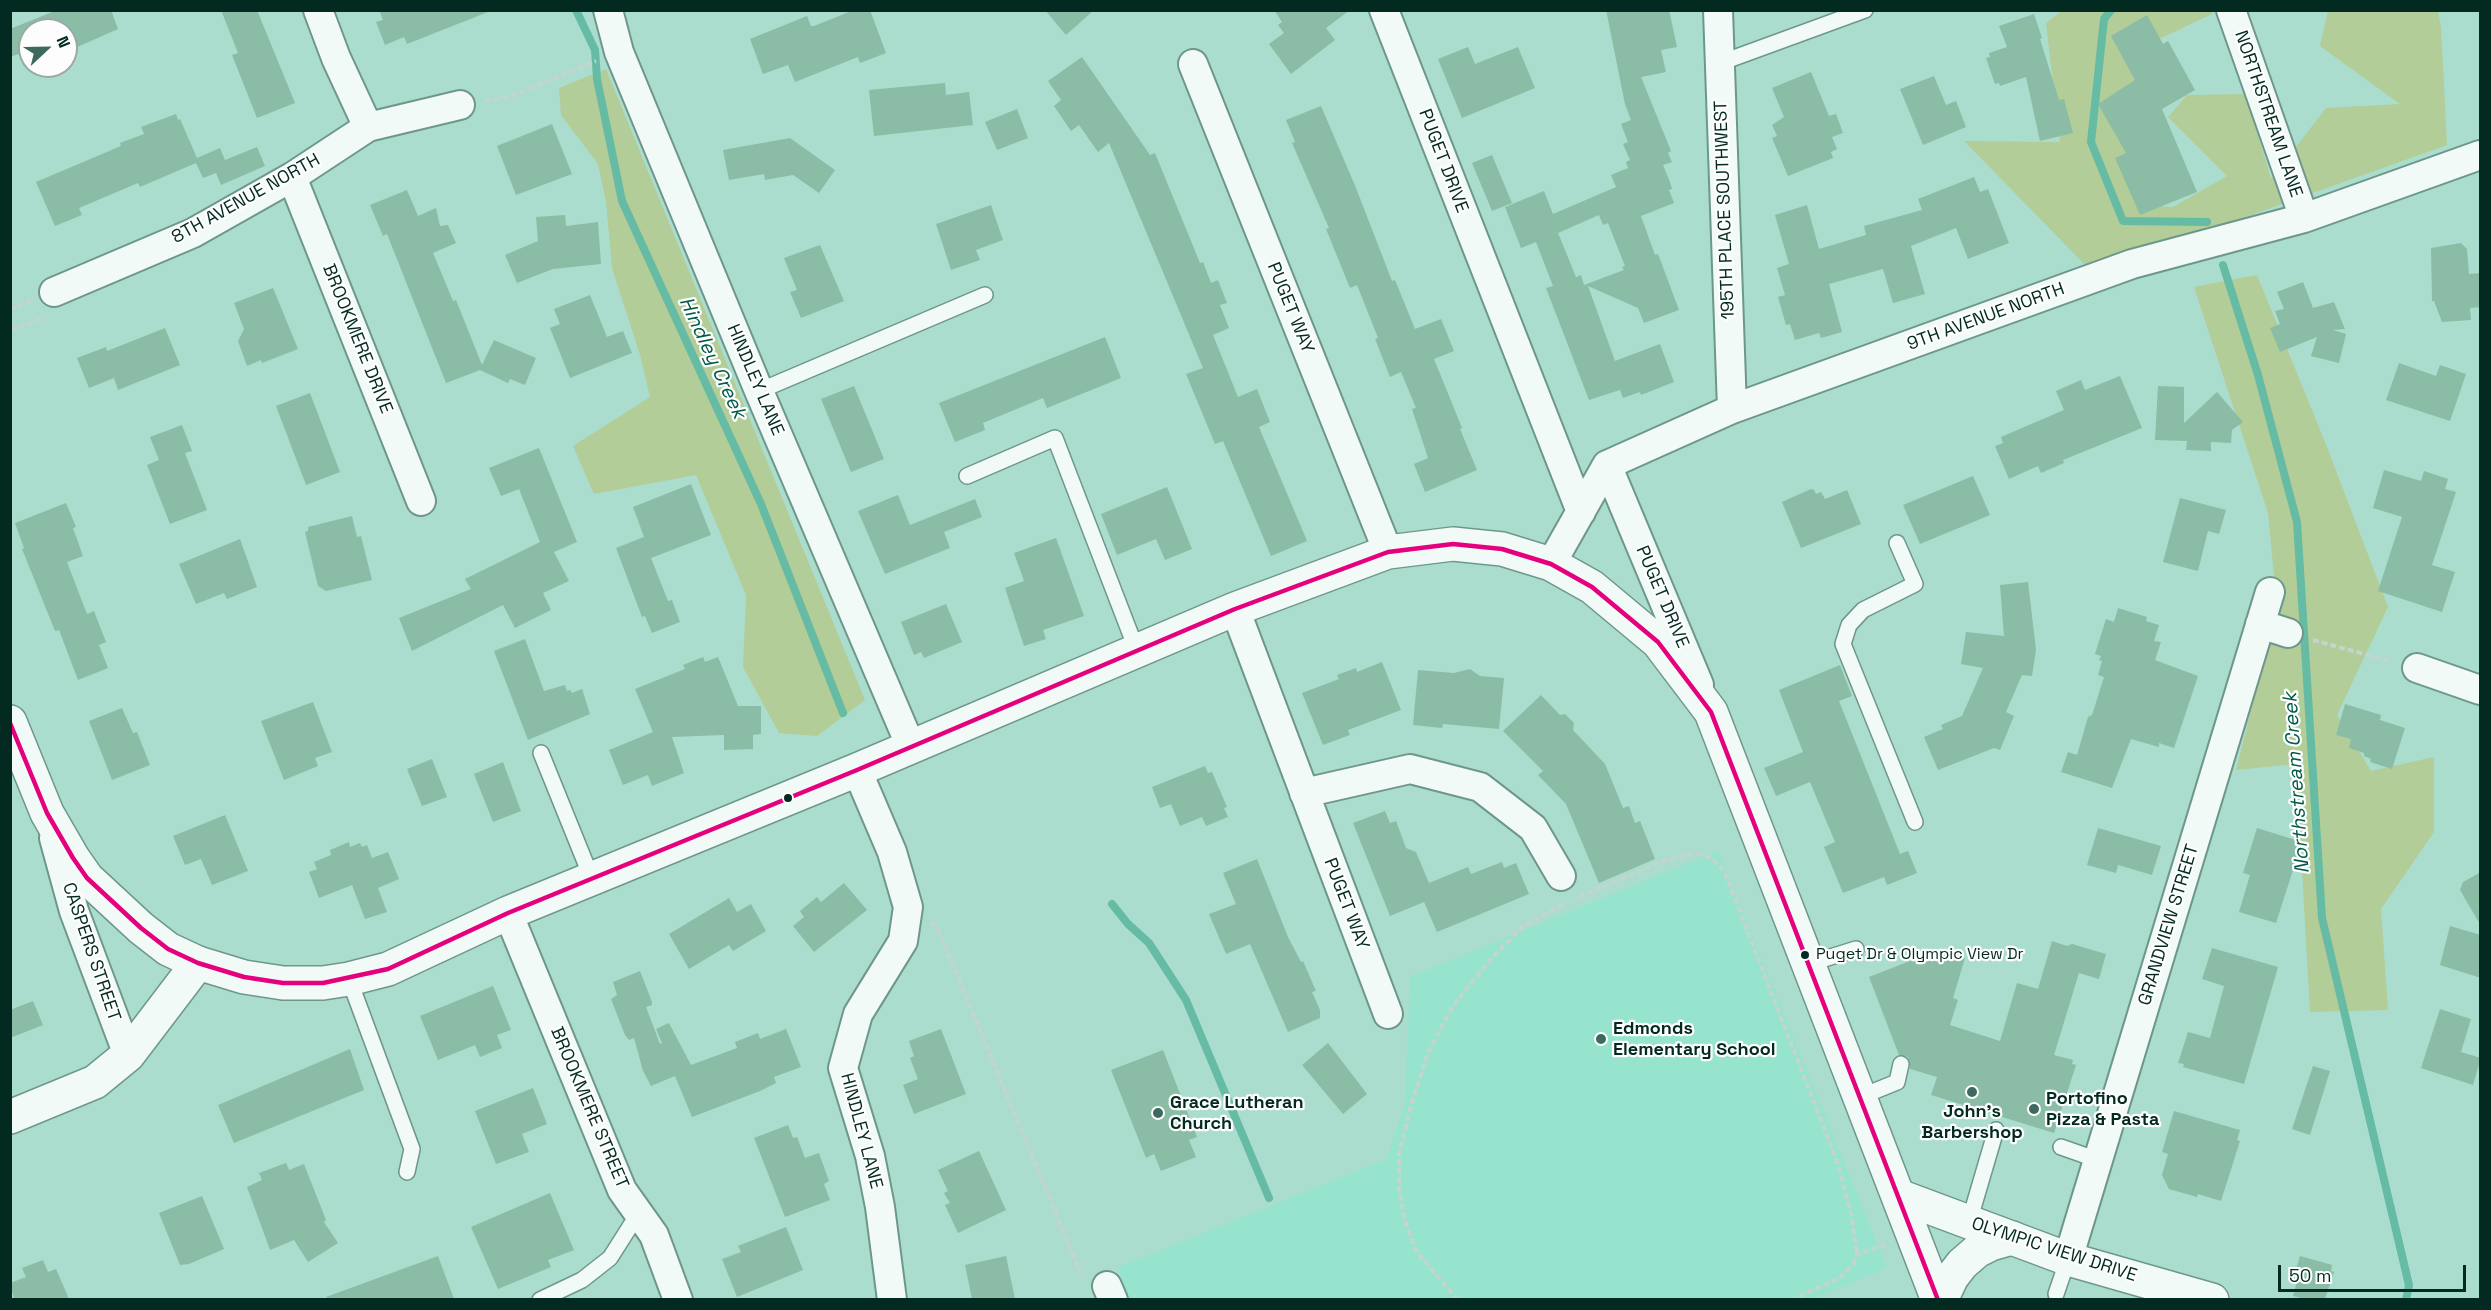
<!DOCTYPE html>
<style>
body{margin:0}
#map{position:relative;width:2491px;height:1310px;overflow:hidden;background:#abddce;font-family:"Space Grotesk",sans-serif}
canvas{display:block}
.frame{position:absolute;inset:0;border:12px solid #022a21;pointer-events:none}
.north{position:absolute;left:18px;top:18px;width:60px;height:60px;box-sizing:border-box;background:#fdfdfd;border:2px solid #99a9a5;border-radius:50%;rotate:68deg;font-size:16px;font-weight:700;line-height:24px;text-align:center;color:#022a21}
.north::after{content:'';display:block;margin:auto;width:21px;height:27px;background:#3d695e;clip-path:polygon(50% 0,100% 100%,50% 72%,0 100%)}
.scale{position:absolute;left:2278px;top:1265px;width:188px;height:27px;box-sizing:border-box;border:3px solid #022a21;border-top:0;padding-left:8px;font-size:18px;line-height:21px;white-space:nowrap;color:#022a21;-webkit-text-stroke:4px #fdfdfd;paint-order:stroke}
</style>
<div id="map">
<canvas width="2491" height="1310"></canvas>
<div class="frame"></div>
<div class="north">N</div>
<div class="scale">50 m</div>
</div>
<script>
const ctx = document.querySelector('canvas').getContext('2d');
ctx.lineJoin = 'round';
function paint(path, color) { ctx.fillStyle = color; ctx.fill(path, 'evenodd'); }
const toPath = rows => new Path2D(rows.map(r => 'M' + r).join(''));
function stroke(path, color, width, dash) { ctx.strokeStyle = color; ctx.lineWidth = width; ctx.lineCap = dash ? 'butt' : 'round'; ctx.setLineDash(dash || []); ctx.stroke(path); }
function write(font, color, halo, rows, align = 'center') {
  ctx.font = font + ' "Space Grotesk",sans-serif'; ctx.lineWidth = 4.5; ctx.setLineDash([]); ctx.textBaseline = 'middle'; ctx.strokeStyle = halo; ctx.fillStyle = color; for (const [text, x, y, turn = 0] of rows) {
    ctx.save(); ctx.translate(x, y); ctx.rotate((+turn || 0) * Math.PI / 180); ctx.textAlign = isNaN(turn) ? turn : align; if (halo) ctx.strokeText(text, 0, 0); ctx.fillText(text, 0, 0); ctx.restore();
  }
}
paint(toPath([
 [1718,851,1887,1268,1811,1300,1130,1299,1117,1268,1387,1159,1405,1102,1410,977]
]), '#96e4cd');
paint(toPath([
 [2061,11,2212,11,2212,14,2140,48,2141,205,2173,207,2227,176,2168,117,2187,95,2246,94,2271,179,2326,108,2400,104,2320,46,2328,11,2438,11,2441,27,2447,145,2092,272,1964,141,2060,142,2046,23],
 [606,69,865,700,817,736,779,733,743,667,746,595,696,475,594,494,573,446,650,397,640,355,612,268,606,202,598,164,561,115,559,88],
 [2257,275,2327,447,2388,607,2337,715,2371,771,2434,757,2434,832,2381,909,2388,1010,2310,1012,2296,764,2236,770,2277,607,2268,513,2194,287]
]), '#b2cd97');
stroke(toPath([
 [576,10,595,50,597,79,622,201,761,504,843,713],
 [2111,10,2104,19,2091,142,2123,221,2207,222],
 [2223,265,2258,375,2297,522,2322,918,2409,1285,2406,1300],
 [1112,904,1128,924,1149,943,1186,1000,1269,1198]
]), '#66bba5', 8);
paint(toPath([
 [57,10,111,10,118,29,66,52,66,30,30,30,30,50,10,57,10,29],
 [221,10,257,10,295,103,257,118,232,55,238,53],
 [379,10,488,10,488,12,407,44,404,37,385,45,376,22,383,20],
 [854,10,870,10,886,53,860,63,858,57,795,82,788,65,763,74,750,39,807,16,811,26,814,26],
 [1045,10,1094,10,1066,35],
 [1274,10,1350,10,1326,28,1335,40,1291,74,1269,44,1284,33,1278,25,1282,22],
 [1606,10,1669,10,1677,47,1661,50,1666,72,1641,77,1671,151,1668,153,1672,162,1663,165,1670,182,1672,189,1669,190,1674,203,1641,216,1655,255,1658,254,1679,310,1644,323,1638,308,1588,286,1615,361,1660,344,1674,382,1641,395,1640,392,1623,398,1620,390,1589,400,1546,288,1553,286,1536,242,1521,248,1505,207,1544,191,1553,214,1616,187,1611,175,1628,168,1626,162,1630,160,1623,144,1628,142,1621,124,1631,120,1625,104],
 [1599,215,1603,225,1608,223,1625,266,1622,267,1624,270,1584,285,1581,275,1576,277,1558,233],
 [2034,14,2042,38,2040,39,2059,100,2064,99,2073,133,2040,141,2026,77,2000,86,1999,83,1995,84,1986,58,1990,57,1989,53,2007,47,1999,26],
 [2147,15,2163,44,2168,41,2195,90,2162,109,2197,192,2140,215,2115,158,2126,153,2098,104,2135,80,2111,36],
 [1468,47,1475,64,1518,47,1535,88,1462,118,1438,59],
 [1082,57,1150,155,1155,153,1200,263,1203,262,1211,283,1218,280,1227,303,1220,305,1229,328,1213,335,1238,397,1257,389,1270,422,1259,427,1307,541,1271,556,1223,441,1215,444,1186,374,1203,368,1109,143,1098,152,1079,125,1071,131,1054,106,1061,100,1048,81],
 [1811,72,1829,116,1836,114,1843,133,1832,137,1837,149,1831,152,1833,158,1788,176,1772,138,1777,136,1772,125,1784,117,1772,88],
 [1934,76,1946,105,1956,101,1966,127,1923,145,1900,89],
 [945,83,946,95,969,92,973,125,874,136,869,90],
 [1321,106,1356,188,1392,281,1395,280,1415,329,1441,319,1454,351,1434,359,1462,428,1460,429,1477,470,1425,492,1414,464,1428,458,1412,409,1416,408,1401,372,1390,377,1375,339,1378,338,1357,285,1350,288,1326,229,1329,228,1292,143,1295,142,1286,120],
 [1017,109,1028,138,997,150,985,122],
 [176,114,178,120,180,119,197,158,220,148,225,160,257,147,265,166,221,185,216,173,203,178,196,163,140,187,138,183,79,208,82,215,55,226,36,182,121,146,120,143,144,134,141,127],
 [552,124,572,174,516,195,497,146],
 [790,138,835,170,819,193,793,175,765,180,764,174,729,180,723,150],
 [1492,155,1512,203,1492,211,1472,163],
 [1974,177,1980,192,1988,189,2009,243,1968,259,1956,228,1911,246,1925,294,1893,303,1883,269,1829,284,1842,332,1821,338,1819,333,1795,340,1790,324,1786,325,1778,297,1785,295,1777,268,1789,264,1775,215,1807,205,1819,249,1866,235,1864,226,1922,210,1918,199],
 [407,190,418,216,436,208,440,226,448,225,456,243,433,253,453,301,456,300,482,365,494,340,536,358,525,385,510,379,508,383,480,370,446,383,387,234,383,236,370,205],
 [991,205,1003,240,976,250,980,260,951,270,936,224],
 [565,215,566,226,598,222,601,264,553,269,517,283,505,255,538,241,536,217],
 [2461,243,2467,249,2469,274,2481,273,2481,307,2470,308,2471,320,2442,322,2434,301,2432,301,2431,248],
 [820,245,844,301,801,318,790,292,797,290,784,258],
 [2303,282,2313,308,2334,302,2345,329,2333,330,2346,334,2339,363,2311,356,2317,337,2280,352,2270,328,2280,324,2275,311,2284,309,2277,292],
 [273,288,298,349,262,363,261,360,247,366,238,341,244,329,234,303],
 [590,295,607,337,623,331,632,353,570,378,550,328,560,324,554,309],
 [165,328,180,365,118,390,114,378,89,388,77,358,106,347,107,351],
 [1105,337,1121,378,1047,408,1043,398,983,423,985,430,955,442,939,403],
 [2399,363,2436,376,2440,365,2466,374,2450,421,2386,400],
 [2120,376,2142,428,2063,460,2064,463,2041,473,2038,466,2009,479,1995,446,2003,443,2001,437,2064,410,2056,391,2081,380,2085,390],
 [854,386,884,459,851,472,821,399],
 [2158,386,2184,387,2184,423,2217,392,2243,422,2232,430,2231,443,2211,442,2211,451,2186,450,2187,441,2155,440],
 [310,393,340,472,306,485,276,406],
 [182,425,192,451,185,453,207,510,170,524,147,465,159,460,150,437],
 [539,448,577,542,554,552,569,581,543,593,551,610,515,628,503,605,412,651,399,618,471,589,465,579,540,542,519,489,501,496,489,468],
 [2384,470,2421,481,2424,471,2448,479,2445,489,2456,492,2432,565,2455,572,2442,612,2378,591,2402,517,2373,508],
 [1973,476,1990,515,1920,544,1903,505],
 [691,484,711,535,651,558,668,601,672,600,680,622,652,633,645,616,642,617,616,548,644,537,633,507],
 [1167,487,1192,549,1165,560,1156,539,1117,555,1101,514],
 [1811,489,1814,490,1816,494,1821,492,1825,499,1847,490,1861,524,1801,548,1782,502],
 [898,495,910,525,975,499,982,517,944,532,950,548,885,574,858,511],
 [2180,498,2226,510,2219,534,2208,531,2198,571,2163,562],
 [66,503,76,527,73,528,83,556,67,562,87,614,94,611,106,642,99,645,108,668,78,680,59,630,55,631,22,549,24,548,15,523],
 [352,516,357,537,361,536,372,580,326,591,318,586,305,532,308,531,308,527],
 [1056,538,1084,616,1043,630,1046,639,1024,646,1005,588,1024,581,1014,553],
 [240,539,257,587,227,599,224,593,196,604,179,564],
 [2028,582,2036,650,2032,676,2022,675,2006,712,2014,716,2000,750,1994,748,1938,770,1924,737,1943,729,1941,725,1962,716,1983,668,1961,664,1966,632,2004,636,2000,585],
 [946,604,962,642,924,658,921,652,914,655,901,622],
 [2118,608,2147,617,2146,621,2159,625,2154,641,2161,642,2155,660,2198,676,2174,748,2159,743,2159,747,2131,739,2112,788,2061,772,2068,752,2077,755,2088,717,2092,715,2104,677,2098,675,2102,661,2099,660,2101,656,2095,654,2106,619,2114,622],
 [525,639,544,691,565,685,567,691,570,690,572,693,582,689,590,714,528,740,494,651],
 [703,657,705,662,718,657,738,706,761,706,761,734,753,735,753,749,724,750,724,735,672,737,684,773,652,786,648,775,623,785,609,750,653,732,635,689,685,669,683,665],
 [1382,662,1401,710,1348,730,1350,735,1323,745,1302,693,1339,679,1337,675,1356,668,1357,672],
 [1840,665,1852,696,1839,701,1900,854,1908,851,1917,873,1887,885,1884,877,1843,893,1824,847,1835,842,1810,782,1776,796,1764,768,1803,752,1779,690],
 [1418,670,1454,673,1470,669,1480,676,1504,678,1499,729,1443,724,1442,728,1413,725],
 [1541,695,1560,715,1565,714,1574,723,1573,730,1605,764,1623,808,1629,806,1635,823,1640,821,1655,859,1599,883,1566,804,1538,775,1543,771,1503,731],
 [313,702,332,752,315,758,318,766,284,780,261,721],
 [2345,704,2381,715,2380,720,2405,728,2392,769,2370,762,2371,759,2364,756,2364,753,2349,748,2351,739,2336,735],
 [122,708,133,733,137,732,150,765,112,780,89,721],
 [432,759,447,797,422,806,407,769],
 [503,762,521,811,493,822,474,774],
 [1205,766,1208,773,1212,772,1227,807,1224,808,1228,817,1206,826,1202,817,1180,826,1171,804,1160,808,1152,787],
 [1385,811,1390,823,1396,821,1406,848,1416,852,1429,883,1468,867,1471,874,1502,862,1504,868,1516,863,1529,894,1437,932,1424,902,1390,916,1353,823],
 [225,815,248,871,212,885,201,859,185,865,173,836],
 [2098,828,2161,846,2152,875,2118,865,2116,873,2087,865],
 [2257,828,2302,842,2276,923,2239,912,2250,875,2243,873],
 [349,842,350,847,360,843,362,847,367,845,372,858,388,852,399,879,378,888,387,912,365,919,352,885,319,898,309,872,317,869,314,862,331,855,330,850],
 [1257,859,1288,937,1301,962,1303,961,1316,991,1312,992,1320,1010,1320,1018,1288,1032,1250,944,1226,954,1209,914,1236,904,1223,873],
 [2481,872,2481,926,2460,890,2463,882],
 [844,883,867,910,814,952,793,926,804,917,800,911,817,897,821,902],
 [729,898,737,912,751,904,766,931,733,951,729,945,689,969,669,934],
 [2450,926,2481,935,2481,978,2440,965],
 [2052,941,2067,946,2072,944,2106,954,2099,979,2079,973,2054,1055,2073,1060,2072,1064,2076,1065,2054,1133,1931,1095,1937,1077,1910,1069,1908,1057,1899,1055,1869,977,1938,950,1965,958,1953,998,1958,1000,1950,1025,2000,1041,2017,983,2038,989],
 [2212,948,2278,967,2244,1084,2183,1067,2184,1064,2178,1063,2188,1032,2210,1038,2224,986,2202,979],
 [640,971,652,1002,652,1005,646,1007,660,1044,662,1043,656,1029,669,1023,691,1065,737,1048,735,1042,758,1033,760,1039,786,1029,801,1067,774,1077,776,1083,760,1091,692,1117,675,1076,651,1086,643,1071,634,1038,629,1040,625,1035,611,999,617,995,613,982],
 [493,986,511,1030,497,1035,502,1048,480,1057,475,1045,438,1060,420,1016],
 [33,1001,43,1025,10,1038,10,1010],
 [2440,1009,2471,1019,2461,1052,2481,1058,2473,1085,2421,1068],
 [941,1029,966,1094,914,1114,903,1085,918,1079,910,1058,914,1056,909,1041],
 [1328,1043,1367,1094,1343,1114,1302,1065],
 [350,1049,364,1090,234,1143,218,1105],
 [1163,1050,1197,1137,1189,1140,1196,1157,1161,1171,1154,1154,1146,1158,1111,1070],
 [2313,1066,2330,1071,2310,1135,2292,1129],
 [533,1088,547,1124,522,1134,529,1152,496,1164,475,1111],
 [2174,1111,2240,1130,2237,1140,2240,1141,2221,1201,2198,1194,2197,1197,2169,1189,2162,1175,2168,1154,2162,1152],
 [788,1125,793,1138,797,1137,805,1158,819,1153,829,1181,824,1184,830,1200,785,1217,754,1138],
 [979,1151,1006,1210,958,1233,945,1205,950,1203,944,1193,948,1191,938,1170],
 [286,1163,289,1170,304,1164,326,1220,324,1222,338,1243,308,1262,294,1240,270,1250,247,1187,262,1180,259,1173],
 [550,1193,574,1250,548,1260,551,1267,498,1289,471,1227],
 [202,1196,224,1249,189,1264,180,1265,159,1213],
 [786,1227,803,1270,737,1297,722,1259,741,1252,738,1246],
 [438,1256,454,1299,327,1299,326,1297],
 [1006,1256,1015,1299,972,1299,965,1265],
 [2300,1256,2332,1265,2331,1271,2334,1272,2325,1299,2305,1299,2293,1296,2298,1277,2294,1276],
 [43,1260,48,1272,56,1269,69,1299,14,1299,10,1283,26,1277,22,1268]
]), '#8bbca5');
const lane = toPath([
 [1720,63,1865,10],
 [759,391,985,295],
 [967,476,1055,438,1137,651],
 [1897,543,1915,584,1863,610,1849,625,1843,644,1915,822],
 [541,753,592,879],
 [1808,964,1856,949],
 [349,979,412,1149,407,1172],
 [1860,1097,1897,1082,1901,1064],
 [2061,1147,2098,1160],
 [1969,1222,1996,1130],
 [2056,1294,2068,1259],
 [540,1300,582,1280,610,1258,638,1214]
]);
const street = toPath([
 [318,10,336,58,368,127],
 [608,10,619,52,759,391,911,747],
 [1384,10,1581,512],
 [1718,10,1732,409],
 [2231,10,2304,218],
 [1193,64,1388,552],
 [292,177,421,501],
 [54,292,193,233,292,177,368,127,460,105],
 [1607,465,1699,685],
 [1551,564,1607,465,1732,409,2132,264,2304,218,2480,155],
 [1235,609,1388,1014],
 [2260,624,2288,633],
 [2417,668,2480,690],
 [857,770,892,852,908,907,903,941,858,1014,843,1068,870,1156,880,1207,892,1300],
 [1304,793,1410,769,1480,787,1533,828,1561,876],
 [54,838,74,911,128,1055],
 [508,913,622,1190,654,1235,678,1300],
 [2068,1259,2270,592],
 [1107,1286,1113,1300]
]);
const secondary = toPath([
 [10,1117,95,1082,128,1055,198,963],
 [1899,1196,2068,1259,2212,1300]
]);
const primary = toPath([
 [10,722,47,813,73,858,87,878,141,928,168,949,198,963,244,977,283,983,323,983,349,979,388,969,508,913,857,770,1235,609,1388,552,1453,544,1502,549,1551,564,1592,587,1658,642,1711,712,1938,1300],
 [1941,1300,1952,1277,1962,1264,1977,1251,1991,1244,2012,1238]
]);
stroke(lane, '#6e978c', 18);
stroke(street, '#6e978c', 32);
stroke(secondary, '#6e978c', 36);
stroke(primary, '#6e978c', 36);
stroke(toPath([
 [485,101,509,97,596,61],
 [10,310,32,300],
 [10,331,45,317],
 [2313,640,2393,662],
 [1579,897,1663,861,1694,853,1711,858,1724,871,1838,1164,1852,1218,1857,1254],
 [931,922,939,931,1082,1277],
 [1458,1300,1416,1251,1405,1221,1399,1189,1399,1154,1412,1102,1428,1053,1453,1006,1487,963,1522,927,1564,904],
 [1791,1300,1840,1278,1853,1264,1857,1254,1885,1245]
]), '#c4d4cf', 4, [6, 3]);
stroke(lane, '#f2faf8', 15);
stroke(street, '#f2faf8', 28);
stroke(secondary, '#f2faf8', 33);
stroke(primary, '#f2faf8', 33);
stroke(toPath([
 [10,723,47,813,73,858,87,878,141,928,168,949,198,963,244,977,283,983,323,983,388,969,508,913,857,770,1235,609,1388,552,1453,544,1502,549,1551,564,1592,587,1658,642,1711,712,1938,1300]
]), '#e5007d', 4.5);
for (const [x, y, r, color] of [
 [788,798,5,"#022a21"],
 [1805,955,5,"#022a21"],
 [1601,1039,6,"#3d695e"],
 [1972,1092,6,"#3d695e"],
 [2034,1109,6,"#3d695e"],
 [1158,1113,6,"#3d695e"]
]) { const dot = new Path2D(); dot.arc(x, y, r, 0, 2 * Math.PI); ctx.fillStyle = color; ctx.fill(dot); stroke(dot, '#fdfdfd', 2); }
write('16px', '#022a21', '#fdfdfd', [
 ["Puget Dr & Olympic View Dr",1816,955]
], 'left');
write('18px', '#022a21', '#fdfdfd', [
 ["NORTHSTREAM LANE",2268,114,71],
 ["PUGET DRIVE",1443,161,69],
 ["8TH AVENUE NORTH",246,199,-29],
 ["195TH PLACE SOUTHWEST",1725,210,-92],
 ["PUGET WAY",1290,308,68],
 ["9TH AVENUE NORTH",1986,317,-20],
 ["BROOKMERE DRIVE",357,339,68],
 ["HINDLEY LANE",755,380,67],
 ["PUGET DRIVE",1662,597,67],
 ["PUGET WAY",1346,904,69],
 ["GRANDVIEW STREET",2169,925,-73],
 ["CASPERS STREET",91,952,71],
 ["BROOKMERE STREET",589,1108,67],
 ["HINDLEY LANE",861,1131,75],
 ["OLYMPIC VIEW DRIVE",2054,1250,18]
]);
write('bold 18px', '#022a21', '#fdfdfd', [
 ["Edmonds",1613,1029],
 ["Elementary School",1613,1050],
 ["Portofino",2046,1099],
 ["Pizza & Pasta",2046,1120],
 ["Grace Lutheran",1170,1103],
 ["Church",1170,1124],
 ["John's",1972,1112,"center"],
 ["Barbershop",1972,1133,"center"]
], 'left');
write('italic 20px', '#005a48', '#fdfdfd', [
 ["Hindley Creek",712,358,65],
 ["Northstream Creek",2297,783,-94]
]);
</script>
